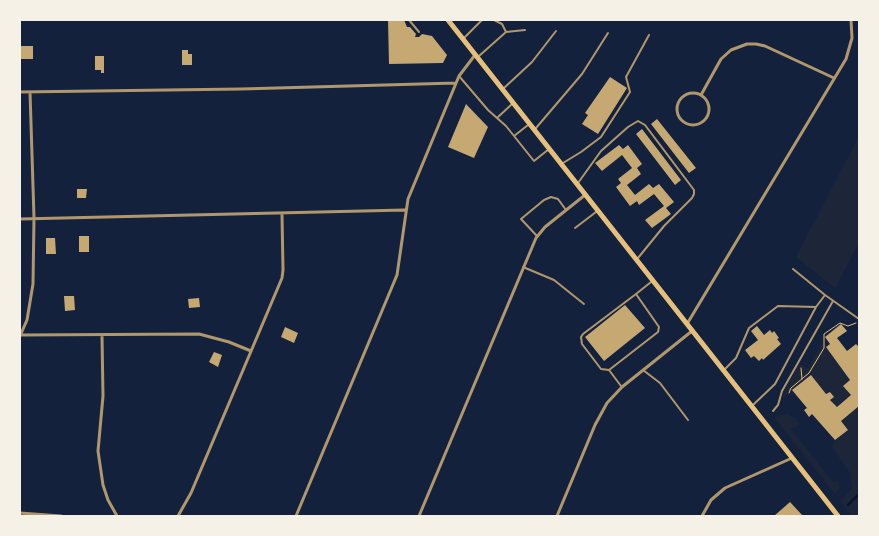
<!DOCTYPE html>
<style>
body{margin:0}
#map{position:relative;width:879px;height:536px;overflow:hidden;background:#14213d;font-family:Ubuntu,sans-serif}
canvas{display:block}
.frame{position:absolute;inset:0;border:21px solid #f6f1e7;pointer-events:none}
</style>
<div id="map">
<canvas width="879" height="536"></canvas>
<div class="frame"></div>
</div>
<script>
const ctx = document.querySelector('canvas').getContext('2d');
ctx.lineJoin = 'round';
function paint(path, color) { ctx.fillStyle = color; ctx.fill(path, 'evenodd'); }
const toPath = rows => new Path2D(rows.map(r => 'M' + r).join(''));
function stroke(path, color, width, dash) { ctx.strokeStyle = color; ctx.lineWidth = width; ctx.lineCap = dash ? 'butt' : 'round'; ctx.setLineDash(dash || []); ctx.stroke(path); }
paint(toPath([
 [859,136,859,243,835,288,796,257],
 [822,342,850,380,843,386,851,395,837,407,830,400,833,397,829,392,826,394,792,390,783,398,784,393,799,364,808,368],
 [859,406,859,516,852,516,841,502,852,488,850,473,832,447,835,440,848,430,841,421],
 [784,414,788,414,796,419,800,424,798,426,790,428,833,482,839,481,840,488,835,494,774,417]
]), '#1d2539');
stroke(toPath([
 [848,505,859,494]
]), '#0b132b', 2.5);
paint(toPath([
 [388,20,404,20,407,27,410,27,416,34,415,37,419,37,422,34,432,36,447,55,443,63,389,64],
 [20,46,33,46,33,59,20,59],
 [182,50,188,50,188,54,192,54,192,65,182,65],
 [95,56,104,56,104,73,101,73,101,70,95,70],
 [610,77,627,88,598,134,582,124,588,115,585,113],
 [466,104,488,127,474,158,448,147],
 [657,119,696,168,689,173,651,124],
 [642,129,681,180,675,185,636,134],
 [619,145,623,149,628,145,642,164,637,168,641,174,627,185,635,195,649,184,653,188,659,184,674,202,666,208,671,214,652,228,645,220,664,206,654,194,639,205,637,201,630,206,616,187,621,183,618,179,632,168,622,155,602,171,595,163],
 [77,189,87,189,86,198,77,198],
 [79,236,89,236,89,252,79,252],
 [46,238,55,238,56,254,46,254],
 [64,296,74,296,75,310,65,311],
 [199,298,200,307,189,308,188,299],
 [625,305,645,328,604,361,585,337],
 [841,324,847,331,837,338,847,351,856,344,859,347,859,406,841,421,848,430,835,440,812,414,809,417,804,410,807,408,792,390,811,375,826,394,830,392,834,397,830,400,837,407,851,395,843,386,850,380,826,347,830,344,825,337],
 [757,326,764,335,770,330,772,333,774,331,779,338,777,339,781,344,763,360,762,358,759,361,754,356,751,358,745,350,758,340,751,331],
 [285,327,298,333,294,343,281,337],
 [214,352,222,355,218,367,209,362],
 [790,502,803,516,774,516]
]), '#c6a872');
stroke(toPath([
 [801,368,802,379],
 [789,393,791,388,809,373,824,348,824,334,840,323,848,326,856,323]
]), '#e5c07b', 1);
stroke(toPath([
 [409,20,419,32],
 [494,20,502,24,506,32],
 [464,38,482,20,484,20],
 [479,56,506,32,525,30],
 [459,76,488,110,506,126,534,161,549,149],
 [504,88,532,62,556,31],
 [497,118,512,104],
 [536,128,582,74,608,33],
 [514,136,528,125],
 [563,163,581,152,601,137,630,92,626,77,649,35],
 [578,183,601,151,628,127,638,121,645,125,694,190,694,194,692,198,664,226,638,258],
 [575,228,596,212],
 [537,236,521,219,544,200,551,197,558,199,566,210],
 [523,267,554,280,584,304],
 [793,269,825,295],
 [636,294,659,327,658,332,609,370,601,369,582,344,581,337,583,334,636,294,651,282],
 [725,369,736,358,749,328,778,306,816,307,825,295,859,319],
 [609,370,621,386],
 [643,370,660,383,688,420],
 [753,405,775,384,816,307],
 [773,411,778,405,782,391,833,301]
]), '#b1986c', 2);
stroke(toPath([
 [20,92,241,89,456,83],
 '677 109a16 16 0 1 1 32 0a16 16 0 1 1-32 0Z',
 [701,95,721,59,731,50,747,44,756,44,765,46,834,78],
 [20,219,405,210],
 [687,324,846,59,852,38,851,20],
 [21,335,199,334,229,342,251,351],
 [20,336,27,320,33,284,34,218,30,92],
 [102,336,103,396,98,451,103,485,108,500,117,516],
 [20,513,61,516],
 [178,516,191,493,282,278,283,270,282,214],
 [296,516,397,275,408,199,459,76,475,55],
 [419,516,536,238,545,227,585,195],
 [557,516,595,425,607,403,622,387,692,331],
 [702,516,711,500,725,488,792,458]
]), '#b1986c', 3);
stroke(toPath([
 [448,20,838,516]
]), '#e5c07b', 5);
</script>
